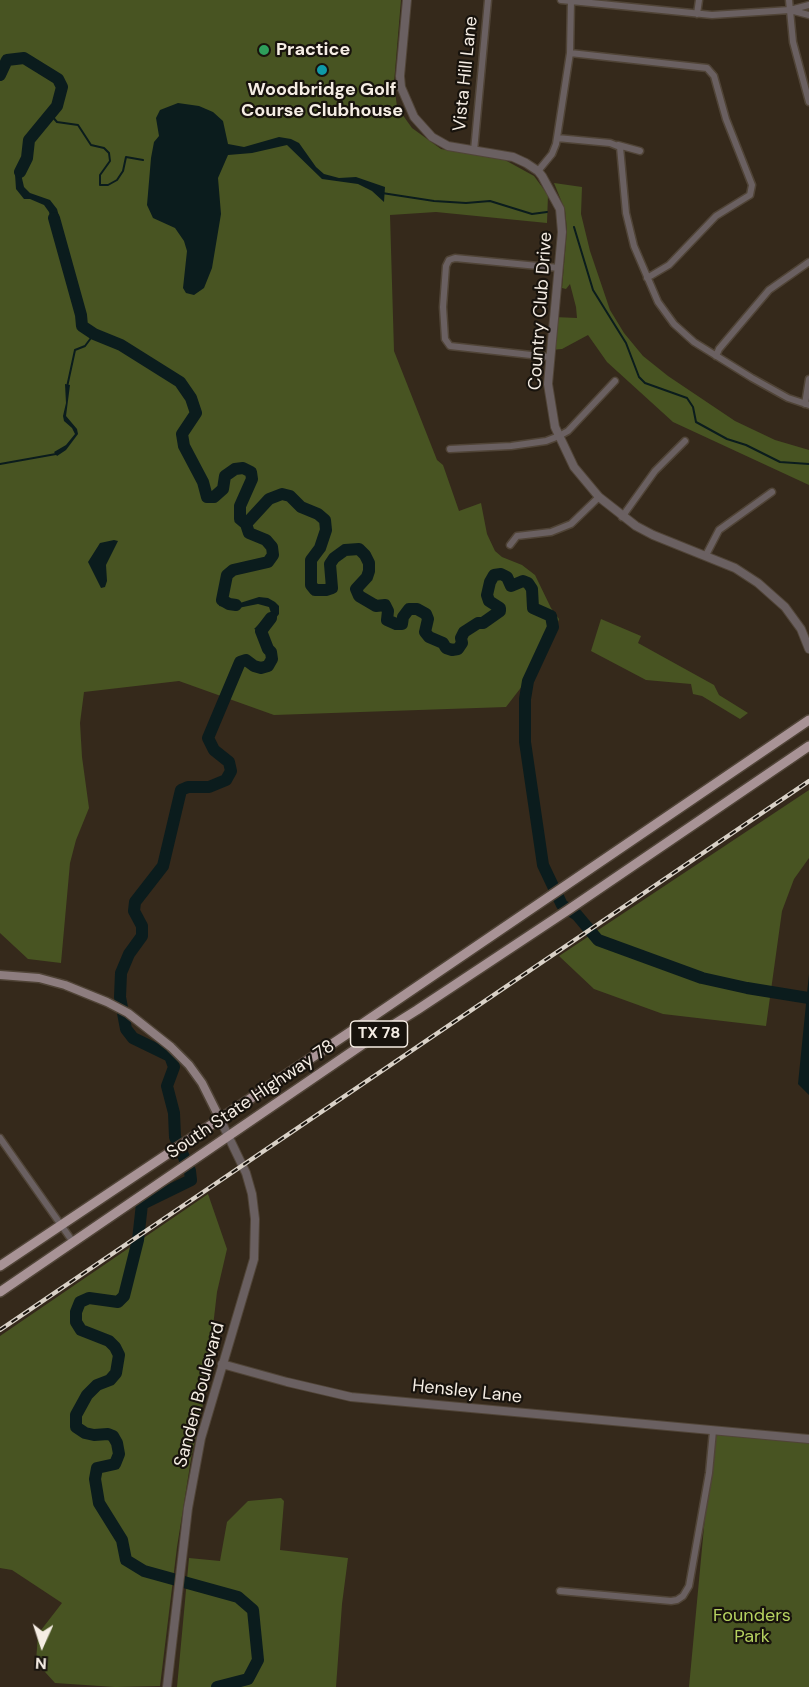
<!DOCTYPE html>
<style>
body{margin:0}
#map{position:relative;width:809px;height:1687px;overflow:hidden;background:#35291b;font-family:"DM Sans",sans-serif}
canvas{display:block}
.north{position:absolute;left:12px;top:1615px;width:60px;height:60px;-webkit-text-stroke:4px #18130d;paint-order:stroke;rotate:183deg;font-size:16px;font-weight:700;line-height:24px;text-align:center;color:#f5ede4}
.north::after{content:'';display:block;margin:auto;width:21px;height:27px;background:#f5ede4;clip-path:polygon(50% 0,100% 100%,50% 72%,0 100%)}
</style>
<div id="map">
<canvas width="809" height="1687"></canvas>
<div class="north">N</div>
</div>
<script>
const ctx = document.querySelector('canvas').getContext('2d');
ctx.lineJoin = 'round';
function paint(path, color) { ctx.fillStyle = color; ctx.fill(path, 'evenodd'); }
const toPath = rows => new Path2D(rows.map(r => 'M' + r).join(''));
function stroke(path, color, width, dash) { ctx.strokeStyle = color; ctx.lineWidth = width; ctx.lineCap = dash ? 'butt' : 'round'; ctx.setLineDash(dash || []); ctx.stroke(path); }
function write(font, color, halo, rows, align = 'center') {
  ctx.font = font + ' "DM Sans",sans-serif'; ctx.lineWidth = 4.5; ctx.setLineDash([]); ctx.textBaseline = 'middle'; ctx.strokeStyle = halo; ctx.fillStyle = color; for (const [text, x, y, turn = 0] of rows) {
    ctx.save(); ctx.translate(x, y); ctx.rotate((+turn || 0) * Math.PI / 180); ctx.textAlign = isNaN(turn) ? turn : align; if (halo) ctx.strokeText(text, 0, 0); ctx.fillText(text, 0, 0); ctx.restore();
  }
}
paint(toPath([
 [0,0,401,0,394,83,397,107,412,128,441,149,505,160,534,176,548,195,547,223,436,212,390,215,394,351,437,460,443,465,459,511,481,503,487,534,495,551,502,557,522,565,535,575,551,608,559,619,546,655,506,707,274,715,179,681,84,692,80,723,82,757,89,808,76,840,70,863,61,963,28,959,0,933],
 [554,183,582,187,581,214,590,251,610,310,624,333,643,356,668,376,735,421,775,440,809,450,809,485,673,422,607,362,588,335,562,349,550,350,554,317,577,318,576,307,570,284,566,289,562,288,567,230,565,210],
 [601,619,641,636,638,643,714,685,719,695,748,713,740,719,702,696,693,694,691,684,646,680,591,651],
 [809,790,809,858,794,879,782,911,766,1026,663,1014,594,989,559,956],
 [208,1194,227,1249,217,1292,205,1395,191,1459,177,1547,160,1686,115,1687,55,1683,36,1662,38,1634,62,1603,12,1570,0,1568,0,1336],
 [713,1431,809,1439,809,1687,689,1687],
 [281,1498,284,1501,280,1550,348,1558,342,1604,336,1687,177,1687,189,1558,220,1561,227,1522,248,1501]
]), '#485422');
paint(toPath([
 [178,103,199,106,213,112,223,121,228,144,244,147,279,137,291,139,299,143,316,167,324,174,339,178,356,177,385,187,384,202,372,191,358,184,322,179,287,145,252,153,228,155,218,178,221,214,212,268,204,288,194,295,186,293,183,288,187,251,184,241,175,228,153,218,147,205,151,158,154,142,159,136,156,118,160,110],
 [24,154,31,163,21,174,24,187,30,193,50,200,57,209,63,231,54,232,49,212,44,205,30,199,24,199,16,189,15,174],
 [65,384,70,385,66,416,77,429,78,434,66,450,57,456,54,452,66,445,75,434,72,428,64,421,63,416,66,403],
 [114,540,118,541,106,565,107,581,105,587,101,588,88,562,100,543],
 [259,597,268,598,275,602,279,606,279,614,265,632,254,629,271,613,269,607,258,604,238,608,219,606,222,600,240,603],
 [809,974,809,1095,798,1084]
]), '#0b1c1d');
stroke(toPath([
 [51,115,57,122,78,125,91,145,104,148,109,153,110,161,100,175,100,185,108,185,117,180,123,171,126,157,143,160],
 [382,193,434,201,466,203,490,201,532,214,547,212],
 [574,227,593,290,626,343,639,377,645,383,687,398,693,407,696,422,727,439,746,445,780,462,809,464],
 [67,387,75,350,85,346,94,334],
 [0,464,56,454]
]), '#0b1c1d', 2);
stroke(toPath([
 [0,75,7,60,24,58,58,79,62,87,57,106,29,140,27,158,20,172],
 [54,218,81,315,82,326,94,334,121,345,180,382,191,398,196,413,182,434,184,446,203,482,207,497,214,497,223,489,225,476,235,469,243,468,251,472,252,479,240,506,240,519,246,524,249,533,266,540,272,547,273,555,268,562,233,570,227,575,222,600,229,604,236,605],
 [246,524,269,499,282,494,290,496,301,507,318,514,325,520,326,530,320,548,311,560,311,585,315,590,326,590,332,588,330,564,334,558,345,550,359,549,365,555,369,563,369,571,367,577,356,589,359,596,376,606,385,605,388,611,387,620,396,624,402,624,403,617,409,609,417,609,426,614,428,619,425,632,429,637,443,643,446,648,452,650,458,649,462,643,461,638,464,632,478,623,483,623,500,611,500,608,489,601,487,595,490,582,494,575,501,574,507,577,511,586,523,581,528,583,532,589,533,608,551,616,553,627,528,681,525,699,525,742,543,865,562,905,577,915,598,940,702,978,747,988,809,998],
 [217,1687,248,1679,258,1660,253,1610,238,1597,144,1571,126,1560,122,1540,99,1503,95,1479,97,1468,115,1464,119,1454,117,1443,113,1436,108,1434,94,1435,85,1433,76,1427,76,1415,87,1395,97,1385,110,1380,116,1373,119,1355,115,1347,109,1341,81,1330,76,1322,76,1312,80,1302,89,1298,118,1302,124,1296,138,1240,142,1204,191,1180,190,1171,175,1137,174,1113,167,1086,174,1067,170,1056,133,1038,126,1029,120,997,121,973,129,954,142,936,142,926,134,911,135,902,163,866,181,790,188,787,209,787,226,780,231,771,229,762,214,750,208,738,240,662,246,660,254,666,261,668,268,666,272,659,271,652,268,649,261,631,271,618]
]), '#0b1c1d', 12);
const minor = toPath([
 [561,0,712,15,790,10,809,5],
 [789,0,793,42,809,102],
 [790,10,809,15],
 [697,14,699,0],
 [570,53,707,68,714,76,726,119,752,185,750,195,716,216,669,265,647,278],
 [557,138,610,143,620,147,626,213,634,246,658,302,674,324,694,342,752,378,788,398,809,405],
 [618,145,640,151],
 [474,151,488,0],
 [538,171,552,154,556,144,570,53,571,1],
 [716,356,719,349,769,290,809,262],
 [549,357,450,346,445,339,443,307,446,266,449,260,455,258,559,268],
 [805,404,809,379],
 [450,449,511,446,546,441,559,436,568,431,615,381],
 [622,517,655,471,685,441],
 [510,545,517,536,551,532,571,524,599,497],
 [706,555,719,530,772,492],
 [0,1138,73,1242],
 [560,1591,671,1601,677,1600,683,1596,689,1586,709,1473,713,1431]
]);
const tertiary = toPath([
 [407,0,400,76,401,87,414,117,432,137,448,146,513,157,526,163,538,171,542,176,560,209,562,232,548,384,555,427,574,467,599,497,636,526,653,535,735,568,758,583,785,607,801,629,809,649],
 [222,1364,287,1382,351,1397,809,1439],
 [167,1687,188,1508,201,1438,254,1259,255,1219,252,1194,246,1173,220,1119]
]);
const secondary = toPath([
 [0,975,39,978,65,985,107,1002,128,1013,171,1047,189,1065,202,1083,220,1119]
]);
const primary = toPath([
 [0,1266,359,1026,809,720],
 [0,1292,369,1040,417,1010,568,910,809,746]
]);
stroke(minor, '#504437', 9);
stroke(tertiary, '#504437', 10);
stroke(secondary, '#504437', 11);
stroke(primary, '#504437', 12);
stroke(minor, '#6a6061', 6);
stroke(tertiary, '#6a6061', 8);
stroke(secondary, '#8d7d7f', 8);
stroke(primary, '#a89396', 9);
const rail = toPath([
 [0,1330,809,781]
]);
stroke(rail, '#d9d1c7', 4.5);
stroke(rail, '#18130d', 2, [7]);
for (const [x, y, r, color] of [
 [264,50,6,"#2e9e5b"],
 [322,70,6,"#0f9aa8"]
]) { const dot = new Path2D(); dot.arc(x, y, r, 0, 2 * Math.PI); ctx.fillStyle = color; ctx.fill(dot); stroke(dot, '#18130d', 2); }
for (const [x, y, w] of [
 [379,1034,57]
]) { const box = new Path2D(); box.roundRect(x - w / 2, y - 13, w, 26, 4.5); ctx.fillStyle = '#18130d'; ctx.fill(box); stroke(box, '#f5ede4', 1.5); }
write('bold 16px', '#f5ede4', null, [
 ["TX 78",379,1034]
]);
write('bold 18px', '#f5ede4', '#18130d', [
 ["Practice",276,50],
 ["Woodbridge Golf",322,90,"center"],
 ["Course Clubhouse",322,111,"center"]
], 'left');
write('18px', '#f5ede4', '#18130d', [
 ["Vista Hill Lane",466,74,-84],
 ["Country Club Drive",541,311,-86],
 ["South State Highway 78",251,1100,-34],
 ["Hensley Lane",467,1392,6],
 ["Sanden Boulevard",200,1395,-75]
]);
write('18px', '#b6d260', '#18130d', [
 ["Founders",752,1616],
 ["Park",752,1637]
]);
</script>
